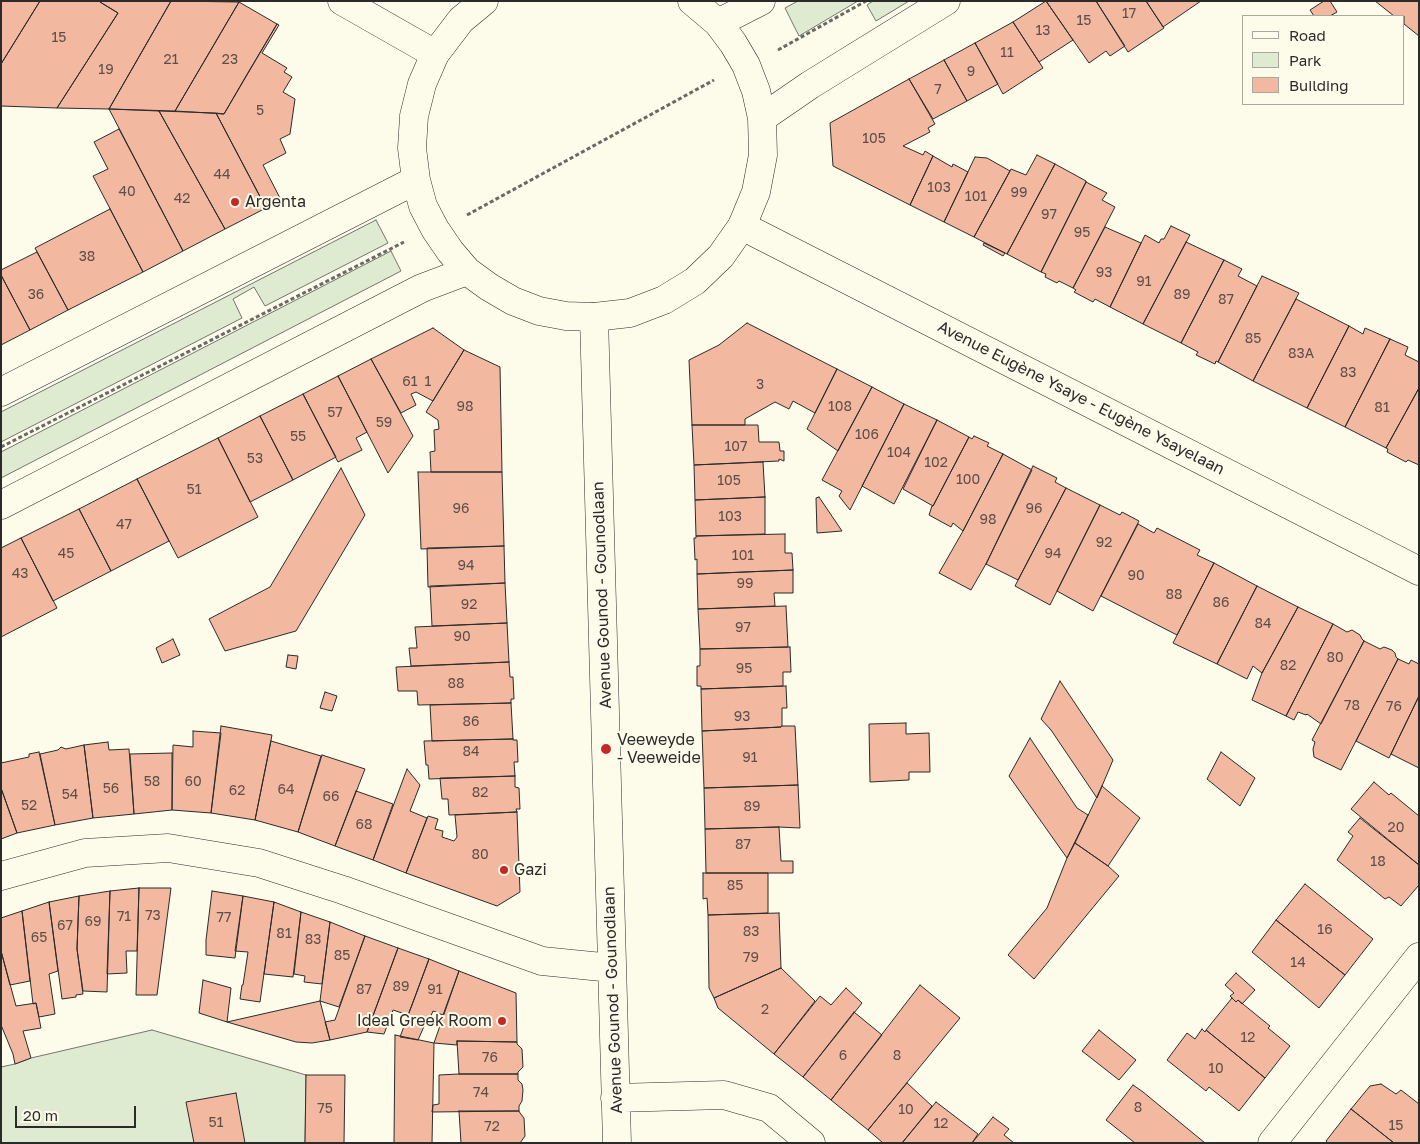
<!DOCTYPE html>
<meta charset="utf-8">
<style>
body{margin:0}
#map{position:relative;width:1420px;height:1144px;overflow:hidden;background:#fdfbea;font-family:"Golos Text",sans-serif}
canvas{display:block}
.frame{position:absolute;inset:0;border:2px solid #2b2b2b;pointer-events:none}
.legend{position:absolute;left:1242px;top:15px;width:162px;height:90px;box-sizing:border-box;background:#fdfbea;border:1px solid #a9a89e;margin:0;padding:6px 9px;list-style:none;font-size:15px;color:#2b2b2b}
.legend li{display:flex;align-items:center;gap:10px;height:25px}
.legend b{width:25px;border:1px solid #a9a89e}
.scale{position:absolute;left:15px;top:1106px;width:121px;height:22px;box-sizing:border-box;border:2px solid #2b2b2b;border-top:0;padding-left:6px;font-size:15px;line-height:18px;white-space:nowrap;color:#2b2b2b;-webkit-text-stroke:4px #fdfbea;paint-order:stroke}
</style>
<div id="map">
<canvas width="1420" height="1144"></canvas>
<div class="frame"></div>
<ul class="legend">
<li><b style="height:6px;background:#fdfbea"></b>Road</li>
<li><b style="height:14px;background:#deebd1"></b>Park</li>
<li><b style="height:14px;background:#f2b8a0"></b>Building</li>
</ul>
<div class="scale">20 m</div>
</div>
<script>
const ctx = document.querySelector('canvas').getContext('2d');
ctx.lineJoin = 'round';
function paint(path, color) { ctx.fillStyle = color; ctx.fill(path, 'evenodd'); }
const toPath = rows => new Path2D(rows.map(r => 'M' + r).join(''));
function stroke(path, color, width, dash) { ctx.strokeStyle = color; ctx.lineWidth = width; ctx.lineCap = dash ? 'butt' : 'round'; ctx.setLineDash(dash || []); ctx.stroke(path); }
function write(font, color, halo, rows, align = 'center') {
  ctx.font = font + ' "Golos Text",sans-serif'; ctx.lineWidth = 4; ctx.setLineDash([]); ctx.textBaseline = 'middle'; ctx.strokeStyle = halo; ctx.fillStyle = color; for (const [text, x, y, turn = 0] of rows) {
    ctx.save(); ctx.translate(x, y); ctx.rotate((+turn || 0) * Math.PI / 180); ctx.textAlign = isNaN(turn) ? turn : align; if (halo) ctx.strokeText(text, 0, 0); ctx.fillText(text, 0, 0); ctx.restore();
  }
}
const green = toPath([
 [798,1,858,1,799,36,785,8,798,1],
 [873,1,909,1,876,21,867,5,873,1],
 [376,220,388,243,265,306,254,287,233,299,242,318,1,442,1,412,376,220],
 [391,251,401,271,1,478,1,452,391,251],
 [152,1030,306,1075,305,1143,1,1143,1,1067,15,1064,31,1058,152,1030]
]);
paint(green, '#deebd1');
stroke(green, '#74746e', 1);
const building = toPath([
 [1,1,40,1,1,64,1,1],
 [40,1,100,1,100,2,118,13,57,108,1,106,1,64,40,1],
 [100,1,171,1,109,109,57,108,118,13,100,2,100,1],
 [171,1,239,2,175,111,109,109,171,1],
 [1046,1,1073,40,1039,62,1013,22,1046,1],
 [1046,1,1096,1,1125,46,1110,56,1106,51,1089,63,1046,1],
 [1096,1,1146,1,1164,28,1128,52,1096,1],
 [1146,1,1201,1,1163,27,1146,1],
 [1324,1,1330,1,1337,12,1330,16,1314,16,1310,10,1324,1],
 [1375,1,1419,1,1419,36,1404,24,1404,16,1394,16,1375,1],
 [239,2,277,24,246,76,224,114,175,111,239,2],
 [1013,22,1043,68,1003,94,975,43,1013,22],
 [277,24,279,25,262,53,287,68,284,72,292,77,283,92,295,99,290,134,280,139,286,153,263,165,281,200,266,208,216,113,224,114,277,24],
 [975,43,998,84,967,101,944,60,975,43],
 [944,60,967,101,933,119,909,79,944,60],
 [909,79,935,124,928,128,930,132,903,146,923,155,925,151,933,156,910,205,833,166,830,123,909,79],
 [109,109,159,111,225,229,183,251,109,109],
 [159,111,216,113,266,208,225,229,159,111],
 [119,129,183,251,143,272,93,176,108,169,94,142,119,129],
 [1037,155,1055,164,1007,254,974,237,1011,169,1026,175,1037,155],
 [933,156,952,167,953,164,968,172,944,222,910,205,933,156],
 [975,157,987,158,1010,171,974,237,944,222,975,157],
 [1055,164,1086,181,1086,182,1041,272,1007,254,1055,164],
 [1086,182,1107,193,1102,200,1115,207,1073,288,1059,281,1057,283,1045,277,1046,274,1041,272,1086,182],
 [110,209,143,272,68,310,35,248,110,209],
 [1171,226,1190,235,1143,324,1110,307,1145,235,1159,243,1161,239,1164,239,1171,226],
 [1105,227,1141,243,1110,307,1095,299,1093,302,1074,292,1076,290,1073,288,1105,227],
 [1186,242,1224,260,1181,343,1143,324,1186,242],
 [984,243,1005,253,1003,256,983,245,984,243],
 [37,252,68,310,30,330,1,275,1,270,37,252],
 [1224,260,1242,269,1238,276,1257,286,1218,362,1216,361,1215,364,1196,355,1198,352,1181,343,1224,260],
 [1,275,30,330,1,345,1,275],
 [1262,276,1299,293,1253,381,1218,362,1262,276],
 [1296,299,1349,326,1307,408,1253,381,1296,299],
 [747,323,837,369,815,413,793,401,789,409,775,402,745,419,745,425,692,425,689,360,719,345,747,323],
 [1349,326,1363,334,1365,328,1390,339,1345,427,1307,408,1349,326],
 [433,328,464,350,433,401,416,392,411,394,416,405,401,413,371,359,433,328],
 [1390,339,1408,347,1405,355,1419,362,1419,388,1386,448,1345,427,1390,339],
 [464,350,500,367,502,472,431,472,430,452,435,451,434,430,439,429,438,420,426,412,464,350],
 [371,359,413,436,388,473,338,376,371,359],
 [837,369,872,387,838,451,807,429,837,369],
 [338,376,367,432,356,438,362,450,338,462,303,394,338,376],
 [872,387,904,404,850,510,839,496,842,491,822,480,872,387],
 [1419,388,1419,465,1408,460,1406,462,1387,452,1388,449,1386,448,1419,388],
 [303,394,336,457,293,480,260,416,303,394],
 [904,404,937,420,894,504,862,486,904,404],
 [260,416,293,480,250,502,218,438,260,416],
 [937,420,969,437,933,506,903,489,937,420],
 [692,425,758,425,759,442,779,442,780,451,784,451,784,461,779,459,779,461,694,465,692,425],
 [974,436,989,443,987,446,1003,454,963,531,953,523,951,527,929,515,932,506,933,506,969,437,972,439,974,436],
 [218,438,258,517,178,558,137,479,218,438],
 [1003,454,1032,470,987,562,971,590,939,573,963,531,1003,454],
 [763,462,765,497,695,500,694,465,763,462],
 [1033,466,1057,478,1055,482,1066,488,1018,580,986,564,1033,466],
 [341,468,365,515,296,631,225,651,209,619,270,587,341,468],
 [418,472,502,472,504,546,421,549,418,472],
 [137,479,169,541,111,571,79,509,137,479],
 [1066,488,1100,505,1050,605,1015,586,1066,488],
 [765,497,765,534,696,536,695,500,765,497],
 [819,497,842,531,817,533,816,498,819,497],
 [1100,505,1120,515,1122,512,1139,521,1093,611,1057,591,1100,505],
 [79,509,111,571,53,601,21,538,79,509],
 [1138,524,1154,533,1157,528,1200,550,1197,555,1214,563,1177,635,1101,596,1138,524],
 [785,534,785,553,792,553,793,570,697,574,697,559,695,560,694,538,696,538,696,536,785,534],
 [21,538,57,608,1,637,1,548,21,538],
 [504,546,505,583,428,587,427,548,504,546],
 [1214,563,1257,586,1217,664,1173,643,1214,563],
 [793,570,793,593,774,593,775,606,698,609,697,574,793,570],
 [505,583,507,623,432,626,430,586,505,583],
 [1257,586,1298,607,1262,673,1253,666,1247,679,1217,664,1257,586],
 [786,606,788,647,700,649,698,609,786,606],
 [1298,607,1333,624,1286,716,1252,700,1262,673,1298,607],
 [507,623,509,662,411,666,409,648,417,648,415,627,507,623],
 [1333,624,1347,632,1352,630,1360,635,1362,639,1364,641,1321,724,1307,714,1306,715,1298,712,1294,720,1286,716,1333,624],
 [173,639,180,655,162,663,156,648,173,639],
 [1364,641,1380,649,1384,647,1392,650,1395,653,1396,657,1398,659,1341,770,1314,757,1313,749,1315,742,1312,740,1364,641],
 [790,647,791,672,783,672,783,686,701,689,701,686,697,686,697,666,700,666,700,649,790,647],
 [288,655,298,656,296,669,286,667,288,655],
 [1398,659,1409,664,1411,660,1419,664,1419,696,1389,758,1356,741,1398,659],
 [509,662,510,677,513,677,514,699,511,699,511,703,418,705,417,691,398,691,396,667,509,662],
 [1060,681,1113,760,1097,798,1051,730,1041,719,1060,681],
 [786,686,787,708,782,708,782,726,781,727,702,731,701,689,786,686],
 [325,692,337,696,332,711,320,708,325,692],
 [1419,696,1419,768,1391,754,1419,696],
 [511,703,513,739,432,741,430,705,511,703],
 [906,723,906,734,929,733,930,772,909,772,909,780,870,782,869,724,906,723],
 [221,726,272,735,255,820,211,813,221,726],
 [782,726,795,726,798,785,704,788,702,731,781,727,782,726],
 [193,731,221,733,211,813,172,810,173,745,193,747,193,731],
 [1030,738,1077,808,1088,815,1067,858,1009,776,1030,738],
 [513,739,513,740,517,740,518,762,514,762,515,776,429,779,428,765,426,765,424,741,513,739],
 [271,741,321,756,298,832,255,820,271,741],
 [108,742,109,750,129,749,134,814,93,818,84,745,108,742],
 [84,745,93,818,55,825,40,754,58,750,61,747,66,749,84,745],
 [39,752,55,825,17,833,1,788,1,763,29,757,29,754,39,752],
 [1221,752,1255,778,1240,806,1207,779,1221,752],
 [172,753,172,810,134,814,130,754,172,753],
 [322,755,365,769,335,846,298,832,322,755],
 [407,769,420,785,410,811,427,818,406,873,373,860,407,769],
 [515,776,515,787,519,788,520,809,516,809,517,812,449,815,448,799,442,799,440,778,515,776],
 [1374,782,1389,795,1391,793,1419,816,1419,865,1351,809,1374,782],
 [798,785,800,828,779,827,705,829,704,788,798,785],
 [1102,786,1140,818,1108,866,1075,843,1102,786],
 [1,788,17,833,1,839,1,788],
 [356,791,393,804,373,860,335,846,356,791],
 [517,812,520,892,497,906,406,873,428,816,438,819,435,829,443,831,442,837,454,841,457,837,455,815,517,812],
 [1360,818,1419,865,1419,885,1401,906,1389,897,1385,899,1337,860,1353,836,1348,832,1360,818],
 [779,827,781,861,793,861,793,873,706,873,705,829,779,827],
 [1075,843,1108,866,1119,876,1034,979,1008,955,1047,908,1067,858,1075,843],
 [703,873,768,873,768,913,708,915,707,898,703,899,703,873],
 [1305,884,1373,939,1345,975,1276,920,1305,884],
 [139,888,137,951,126,951,127,973,107,974,110,891,139,888],
 [139,888,171,888,157,995,136,995,139,888],
 [110,891,107,992,83,991,77,949,79,896,110,891],
 [212,891,243,896,235,958,206,955,206,940,212,891],
 [79,896,77,949,83,994,76,995,76,997,62,999,49,902,79,896],
 [243,896,274,902,260,1002,240,999,242,985,243,985,248,952,235,951,243,896],
 [49,902,58,971,49,974,55,1014,39,1017,36,1003,33,1004,22,911,49,902],
 [274,902,301,912,293,977,264,974,274,902],
 [22,911,30,981,10,985,1,951,1,918,22,911],
 [301,912,330,922,322,984,304,982,305,976,294,974,301,912],
 [779,913,781,968,714,998,709,988,708,915,779,913],
 [1276,920,1345,975,1319,1008,1252,952,1276,920],
 [330,922,365,936,339,1007,320,1001,330,922],
 [365,936,398,948,367,1032,330,1040,325,1022,335,1020,365,936],
 [398,948,429,959,412,1005,408,1015,393,1010,384,1034,367,1032,398,948],
 [1,951,16,1006,36,1003,41,1028,23,1031,31,1058,15,1064,13,1054,1,1025,1,951],
 [429,959,459,971,443,1015,433,1011,428,1023,426,1022,418,1040,400,1037,429,959],
 [781,968,815,1001,774,1054,718,1008,714,998,781,968],
 [459,971,516,993,517,1042,457,1041,457,1045,434,1043,459,971],
 [1236,973,1255,990,1242,1004,1238,1000,1236,1002,1230,996,1234,993,1225,985,1236,973],
 [203,980,231,988,227,1022,199,1013,203,980],
 [920,985,960,1018,868,1130,831,1100,920,985],
 [846,988,862,1003,803,1077,774,1054,820,996,831,1005,846,988],
 [1232,998,1236,1002,1238,1000,1270,1026,1268,1028,1290,1046,1265,1078,1206,1030,1232,998],
 [320,1001,330,1040,312,1043,296,1042,227,1022,320,1001],
 [854,1012,882,1035,831,1100,803,1077,854,1012],
 [1202,1029,1205,1032,1206,1030,1265,1078,1239,1111,1209,1087,1206,1091,1167,1060,1187,1033,1195,1039,1202,1029],
 [1099,1030,1136,1060,1119,1080,1082,1051,1099,1030],
 [395,1035,434,1043,432,1143,394,1143,395,1035],
 [457,1041,517,1042,517,1044,522,1049,523,1067,518,1072,518,1074,459,1074,457,1041],
 [459,1074,518,1074,518,1080,522,1084,523,1090,522,1101,519,1106,519,1111,432,1112,433,1105,439,1104,439,1075,459,1074],
 [306,1075,345,1075,344,1143,305,1143,306,1075],
 [907,1083,932,1106,902,1143,883,1143,868,1130,907,1083],
 [1381,1084,1396,1094,1401,1090,1419,1104,1419,1143,1394,1143,1351,1109,1370,1086,1381,1084],
 [1133,1085,1143,1092,1205,1143,1135,1143,1106,1120,1133,1085],
 [236,1093,245,1143,194,1143,186,1102,236,1093],
 [936,1102,978,1134,972,1143,902,1143,936,1102],
 [1351,1109,1394,1143,1328,1143,1326,1141,1351,1109],
 [459,1111,519,1111,520,1113,524,1118,525,1136,520,1143,461,1143,459,1111],
 [993,1117,1009,1129,1004,1135,1014,1143,972,1143,993,1117]
]);
paint(building, '#f2b8a0');
stroke(building, '#2b2b2b', 1);
const street = toPath([
 [342,1,435,54],
 [594,317,617,1143],
 [1,876,85,853,168,848,259,863,343,890,542,961,612,968],
 [615,1098,724,1095,769,1108,811,1143],
 [1272,1143,1419,957]
]);
const secondary = toPath([
 [742,226,1419,571]
]);
const primary = toPath([
 [484,1,461,20,435,54,422,84,414,116,412,148,416,180,423,206,435,229,450,251,467,271,489,287,513,301,539,311,566,316,594,317,630,313,664,300,695,281,721,256,742,226,756,192,763,155,762,118,756,91,746,65,733,43,718,23,692,1],
 [718,23,761,1],
 [762,118,810,85,946,1],
 [1,392,416,180],
 [1,505,422,288,467,271]
]);
stroke(street, '#2b2b2b', 29);
stroke(secondary, '#2b2b2b', 29);
stroke(primary, '#2b2b2b', 29);
stroke(toPath([
 [778,50,866,1],
 [467,215,714,80],
 [1,447,404,242]
]), '#6a6964', 3, [4, 2.5]);
stroke(street, '#fdfbea', 28);
stroke(secondary, '#fdfbea', 28);
stroke(primary, '#fdfbea', 28);
for (const [x, y, r, color] of [
 [235,202,5,"#c62828"],
 [606,749,6,"#c62828"],
 [504,870,5,"#c62828"],
 [502,1021,5,"#c62828"]
]) { const dot = new Path2D(); dot.arc(x, y, r, 0, 2 * Math.PI); ctx.fillStyle = color; ctx.fill(dot); stroke(dot, '#fdfbea', 2); }
write('14px', '#5d4e48', null, [
 ["17",1129,14],
 ["15",1084,21],
 ["13",1043,31],
 ["15",59,38],
 ["11",1007,53],
 ["21",171,60],
 ["23",230,60],
 ["19",106,70],
 ["9",971,72],
 ["7",938,90],
 ["5",260,111],
 ["105",874,139],
 ["44",222,175],
 ["103",939,188],
 ["40",127,192],
 ["99",1019,193],
 ["101",976,197],
 ["42",182,199],
 ["97",1049,215],
 ["95",1082,233],
 ["38",87,257],
 ["93",1104,273],
 ["91",1144,282],
 ["36",36,295],
 ["89",1182,295],
 ["87",1226,300],
 ["85",1253,339],
 ["83A",1301,354],
 ["83",1348,373],
 ["61",410,382],
 ["1",428,382],
 ["3",760,385],
 ["98",465,407],
 ["108",840,407],
 ["81",1382,408],
 ["57",335,413],
 ["59",384,423],
 ["106",867,435],
 ["55",298,437],
 ["107",736,447],
 ["104",899,453],
 ["53",255,459],
 ["102",936,463],
 ["100",968,480],
 ["105",729,481],
 ["51",194,490],
 ["96",461,509],
 ["96",1034,509],
 ["103",730,517],
 ["98",988,520],
 ["47",124,525],
 ["92",1104,543],
 ["45",66,554],
 ["94",1053,554],
 ["101",743,556],
 ["94",466,566],
 ["43",20,574],
 ["90",1136,576],
 ["99",745,584],
 ["88",1174,595],
 ["86",1221,603],
 ["92",469,605],
 ["84",1263,624],
 ["97",743,628],
 ["90",462,637],
 ["80",1335,658],
 ["82",1288,666],
 ["95",744,669],
 ["88",456,684],
 ["78",1352,706],
 ["76",1394,707],
 ["93",742,717],
 ["86",471,722],
 ["84",471,752],
 ["91",750,758],
 ["58",152,782],
 ["60",193,782],
 ["56",111,789],
 ["64",286,790],
 ["62",237,791],
 ["82",480,793],
 ["54",70,795],
 ["66",331,797],
 ["52",29,806],
 ["89",752,807],
 ["68",364,825],
 ["20",1396,828],
 ["87",743,845],
 ["80",480,855],
 ["18",1378,862],
 ["85",735,886],
 ["73",153,916],
 ["71",124,917],
 ["77",224,918],
 ["69",93,922],
 ["67",65,926],
 ["16",1325,930],
 ["83",751,932],
 ["81",284,934],
 ["65",39,938],
 ["83",313,940],
 ["85",342,956],
 ["79",751,958],
 ["14",1298,963],
 ["89",401,987],
 ["87",364,990],
 ["91",435,990],
 ["2",765,1010],
 ["12",1248,1038],
 ["6",843,1056],
 ["8",897,1056],
 ["76",490,1058],
 ["10",1216,1069],
 ["74",481,1093],
 ["8",1138,1108],
 ["75",325,1109],
 ["10",906,1110],
 ["51",216,1123],
 ["12",941,1124],
 ["15",1396,1126],
 ["72",492,1127]
]);
write('16px', '#2b2b2b', '#fdfbea', [
 ["Argenta",245,202],
 ["Veeweyde",617,740],
 ["- Veeweide",617,758],
 ["Gazi",514,870],
 ["Ideal Greek Room",492,1021,"right"]
], 'left');
write('16px', '#2b2b2b', '#fdfbea', [
 ["Avenue Eugène Ysaye - Eugène Ysayelaan",1081,398,27],
 ["Avenue Gounod - Gounodlaan",602,595,-92],
 ["Avenue Gounod - Gounodlaan",613,1000,-92]
]);
</script>
